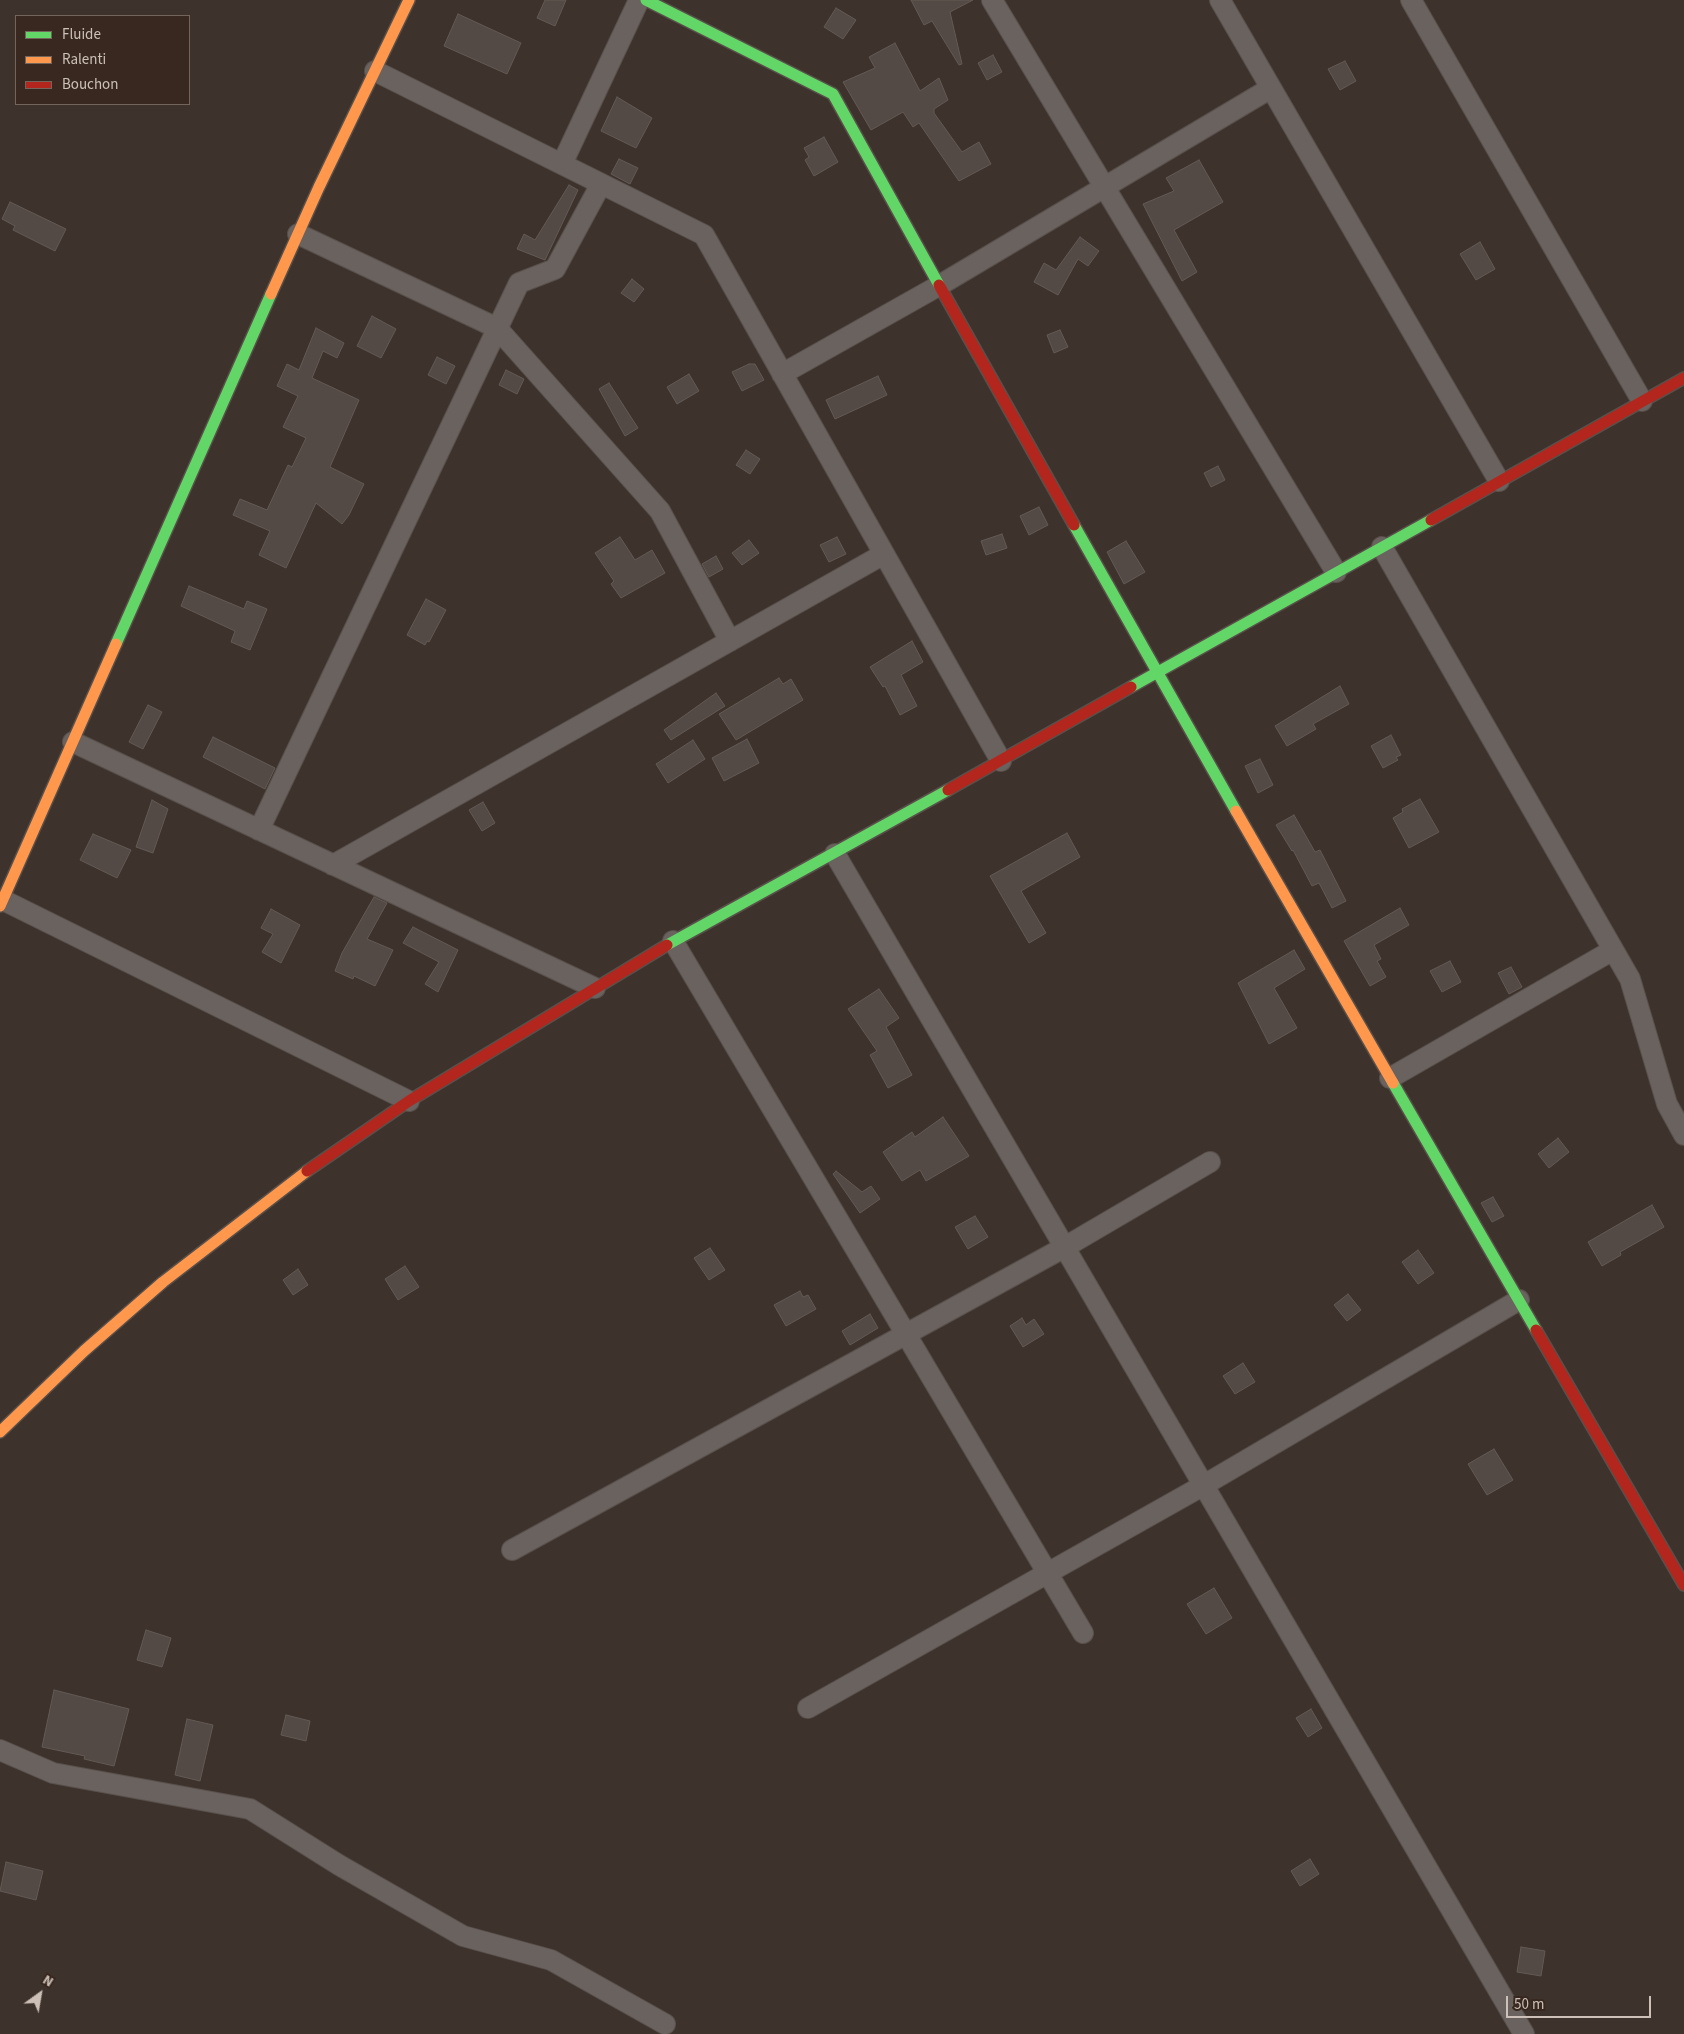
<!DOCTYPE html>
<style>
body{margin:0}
#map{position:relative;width:1684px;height:2034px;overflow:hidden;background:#3d322c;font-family:"Source Sans 3",sans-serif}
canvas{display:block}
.legend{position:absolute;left:15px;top:15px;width:175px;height:90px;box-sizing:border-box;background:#38281f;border:1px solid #73655c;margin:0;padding:6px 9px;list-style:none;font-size:15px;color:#ccc0b8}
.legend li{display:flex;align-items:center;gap:10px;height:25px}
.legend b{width:25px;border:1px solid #73655c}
.north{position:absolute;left:15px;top:1969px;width:50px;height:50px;-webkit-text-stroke:4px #38281f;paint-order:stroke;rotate:32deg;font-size:14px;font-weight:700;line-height:20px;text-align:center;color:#ccc0b8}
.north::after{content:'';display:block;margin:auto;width:18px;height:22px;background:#ccc0b8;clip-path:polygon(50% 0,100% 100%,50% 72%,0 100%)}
.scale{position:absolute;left:1506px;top:1996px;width:145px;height:22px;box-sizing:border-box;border:2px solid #ccc0b8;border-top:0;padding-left:6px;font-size:15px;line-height:18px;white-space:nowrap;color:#ccc0b8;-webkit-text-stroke:4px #38281f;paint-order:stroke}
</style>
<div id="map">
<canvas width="1684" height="2034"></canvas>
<ul class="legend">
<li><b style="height:6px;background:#63d668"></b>Fluide</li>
<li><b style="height:6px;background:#ff974d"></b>Ralenti</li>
<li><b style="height:6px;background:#b3261e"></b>Bouchon</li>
</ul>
<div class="north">N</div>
<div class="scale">50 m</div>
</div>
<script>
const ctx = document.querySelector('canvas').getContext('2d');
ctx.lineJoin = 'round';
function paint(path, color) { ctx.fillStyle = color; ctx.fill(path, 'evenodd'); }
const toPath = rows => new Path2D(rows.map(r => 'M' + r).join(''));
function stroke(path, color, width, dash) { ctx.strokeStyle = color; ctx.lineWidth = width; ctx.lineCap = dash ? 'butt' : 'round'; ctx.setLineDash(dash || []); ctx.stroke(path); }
const building = toPath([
 [545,0,566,0,555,26,537,18,545,0],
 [911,0,973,0,950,12,962,64,959,65,932,21,924,25,911,0],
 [836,8,856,20,843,39,824,27,836,8],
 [458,14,521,43,507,74,444,46,458,14],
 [895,43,920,91,939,78,948,100,934,109,934,113,962,152,979,142,991,164,959,181,919,123,913,127,903,112,871,130,843,82,875,68,869,57,895,43],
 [993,55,1002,72,987,80,978,63,993,55],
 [1345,61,1356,81,1340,90,1328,69,1345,61],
 [617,97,652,118,636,148,601,131,617,97],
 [824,137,838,162,814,176,805,160,809,157,804,148,824,137],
 [619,159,638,168,630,184,611,174,619,159],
 [1199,160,1223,202,1174,230,1197,272,1182,281,1143,204,1174,191,1166,178,1199,160],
 [569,185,578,190,545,260,517,249,524,234,535,240,569,185],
 [10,202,66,229,55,251,13,230,15,226,2,219,10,202],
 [1080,237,1099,251,1088,266,1078,259,1058,295,1034,282,1044,263,1056,270,1080,237],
 [1480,242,1495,269,1476,280,1460,254,1480,242],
 [632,279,644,289,634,302,621,293,632,279],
 [372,316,396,329,381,358,357,346,372,316],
 [316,328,344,343,337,358,323,351,312,378,359,400,330,467,364,484,349,515,342,524,316,503,286,568,259,555,270,531,233,515,240,499,267,510,288,465,292,467,306,438,283,427,298,396,277,386,287,364,299,370,316,328],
 [1060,330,1068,347,1054,353,1047,335,1060,330],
 [437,357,455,366,446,384,428,375,437,357],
 [749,364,755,364,764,380,742,391,732,372,749,364],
 [506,370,524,379,517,394,499,385,506,370],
 [689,374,699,391,677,404,667,387,689,374],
 [878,376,887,395,835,419,826,400,878,376],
 [609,383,638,428,625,436,599,389,609,383],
 [746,450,760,459,750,474,736,465,746,450],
 [1218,466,1225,480,1211,487,1204,473,1218,466],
 [1039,507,1048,525,1029,535,1020,516,1039,507],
 [1002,534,1007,548,986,555,981,541,1002,534],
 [620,537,635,560,652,550,665,573,621,598,611,584,614,581,595,553,620,537],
 [837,537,846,554,829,562,820,545,837,537],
 [749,540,759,553,742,565,732,553,749,540],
 [1126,541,1145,572,1124,584,1107,552,1126,541],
 [716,556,723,569,709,577,702,564,716,556],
 [189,586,244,609,247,601,267,609,250,650,231,642,235,631,181,606,189,586],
 [426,599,446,610,429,642,427,641,425,645,407,635,426,599],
 [912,641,923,662,901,675,917,706,900,715,885,686,883,687,870,667,912,641],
 [779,678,783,684,791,679,803,700,736,740,719,714,779,678],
 [1340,686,1349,704,1313,724,1316,729,1287,746,1275,726,1340,686],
 [716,693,725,706,671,740,664,730,716,693],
 [148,705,162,712,143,749,129,742,148,705],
 [1391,735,1401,755,1396,757,1398,760,1383,768,1371,746,1391,735],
 [213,737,275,768,265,789,203,757,213,737],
 [747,739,759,763,724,781,712,758,747,739],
 [693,740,705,759,668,783,656,764,693,740],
 [1260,759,1273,785,1258,793,1245,766,1260,759],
 [1420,799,1439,832,1409,848,1393,818,1403,812,1402,809,1420,799],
 [152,800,168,809,153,853,136,847,152,800],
 [483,802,495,823,482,831,469,810,483,802],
 [1294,815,1315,852,1320,850,1346,901,1332,908,1319,883,1312,886,1293,850,1292,851,1276,825,1294,815],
 [1067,833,1080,857,1021,891,1046,933,1029,943,990,876,1067,833],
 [93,834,131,850,117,878,80,860,93,834],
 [374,897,387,903,367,939,393,950,375,986,354,976,353,979,335,971,342,953,374,897],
 [1400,908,1409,925,1374,945,1381,959,1377,961,1386,977,1370,986,1344,941,1400,908],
 [271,909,300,925,281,963,262,952,273,934,261,928,271,909],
 [413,927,458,950,438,992,425,984,439,962,403,943,413,927],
 [1294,950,1305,969,1274,988,1297,1028,1269,1044,1238,983,1294,950],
 [1450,961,1461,982,1442,992,1430,971,1450,961],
 [1511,967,1522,987,1509,994,1498,973,1511,967],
 [879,989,899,1018,886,1027,912,1075,888,1088,870,1055,877,1051,848,1009,879,989],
 [943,1117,969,1156,926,1181,920,1170,902,1181,883,1152,912,1132,915,1137,943,1117],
 [1558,1138,1569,1152,1549,1168,1538,1154,1558,1138],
 [836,1171,862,1192,871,1186,880,1199,860,1213,833,1174,836,1171],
 [1493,1197,1504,1216,1492,1222,1481,1203,1493,1197],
 [1652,1205,1664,1227,1620,1252,1621,1255,1602,1266,1588,1242,1652,1205],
 [975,1216,988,1237,968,1249,955,1227,975,1216],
 [710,1248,725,1270,709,1280,694,1258,710,1248],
 [1418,1250,1434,1273,1418,1284,1402,1262,1418,1250],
 [405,1266,419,1287,398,1300,385,1279,405,1266],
 [298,1269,308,1285,293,1295,283,1280,298,1269],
 [800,1291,803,1297,808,1295,816,1309,786,1326,774,1305,800,1291],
 [1348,1294,1361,1310,1347,1321,1334,1305,1348,1294],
 [870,1314,878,1328,850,1345,842,1331,870,1314],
 [1022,1318,1026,1325,1034,1319,1044,1334,1023,1347,1010,1326,1022,1318],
 [1243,1363,1255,1382,1235,1394,1223,1376,1243,1363],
 [1494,1449,1513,1480,1487,1495,1468,1464,1494,1449],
 [1214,1588,1232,1618,1206,1634,1187,1604,1214,1588],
 [146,1630,171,1638,162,1667,137,1660,146,1630],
 [54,1690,129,1709,114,1766,84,1759,85,1756,42,1747,54,1690],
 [1311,1709,1322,1728,1308,1737,1296,1718,1311,1709],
 [286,1715,310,1721,306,1741,281,1735,286,1715],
 [187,1719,213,1725,200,1781,175,1775,187,1719],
 [1310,1859,1319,1874,1300,1886,1291,1871,1310,1859],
 [6,1862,43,1871,36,1900,0,1891,6,1862],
 [1521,1947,1545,1951,1541,1976,1517,1972,1521,1947]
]);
paint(building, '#534a45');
stroke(building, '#645a55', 1);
const street = toPath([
 [992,0,1336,572],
 [1220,0,1499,481],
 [1411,0,1642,401],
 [375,71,704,235,1001,761],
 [562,164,639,0],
 [298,234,497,328,660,511,730,641],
 [782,374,940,285,1271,88],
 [1382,547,1630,979,1667,1104,1684,1135],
 [73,742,595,988],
 [259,830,519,283,555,269,601,184],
 [835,854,1524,2034],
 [333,865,884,554],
 [3,900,409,1101],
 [673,941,1083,1633],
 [1390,1078,1613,950],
 [512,1550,1065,1247,1210,1162],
 [808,1708,1204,1485,1519,1300],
 [0,1750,53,1773,250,1809,339,1865,463,1936,551,1960,665,2024]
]);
const fast = toPath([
 [646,0,833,94,939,285],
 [1074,525,1236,811],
 [116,644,271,294],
 [1131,687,1431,520],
 [667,945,948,790],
 [1393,1083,1536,1330]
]);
const slow = toPath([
 [271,294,319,187,409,0],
 [1236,811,1393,1083],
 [0,906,116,644],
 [0,1432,84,1351,163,1282,307,1171]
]);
const jam = toPath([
 [939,285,1074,525],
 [1431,520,1684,378],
 [948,790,1131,687],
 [307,1171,409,1101,667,945],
 [1536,1330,1684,1585]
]);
stroke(street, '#59504c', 22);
stroke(fast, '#59504a', 14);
stroke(slow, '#59504a', 14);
stroke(jam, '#59504a', 14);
stroke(street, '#6a625e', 20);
stroke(fast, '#63d668', 11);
stroke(slow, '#ff974d', 11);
stroke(jam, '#b3261e', 11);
</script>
